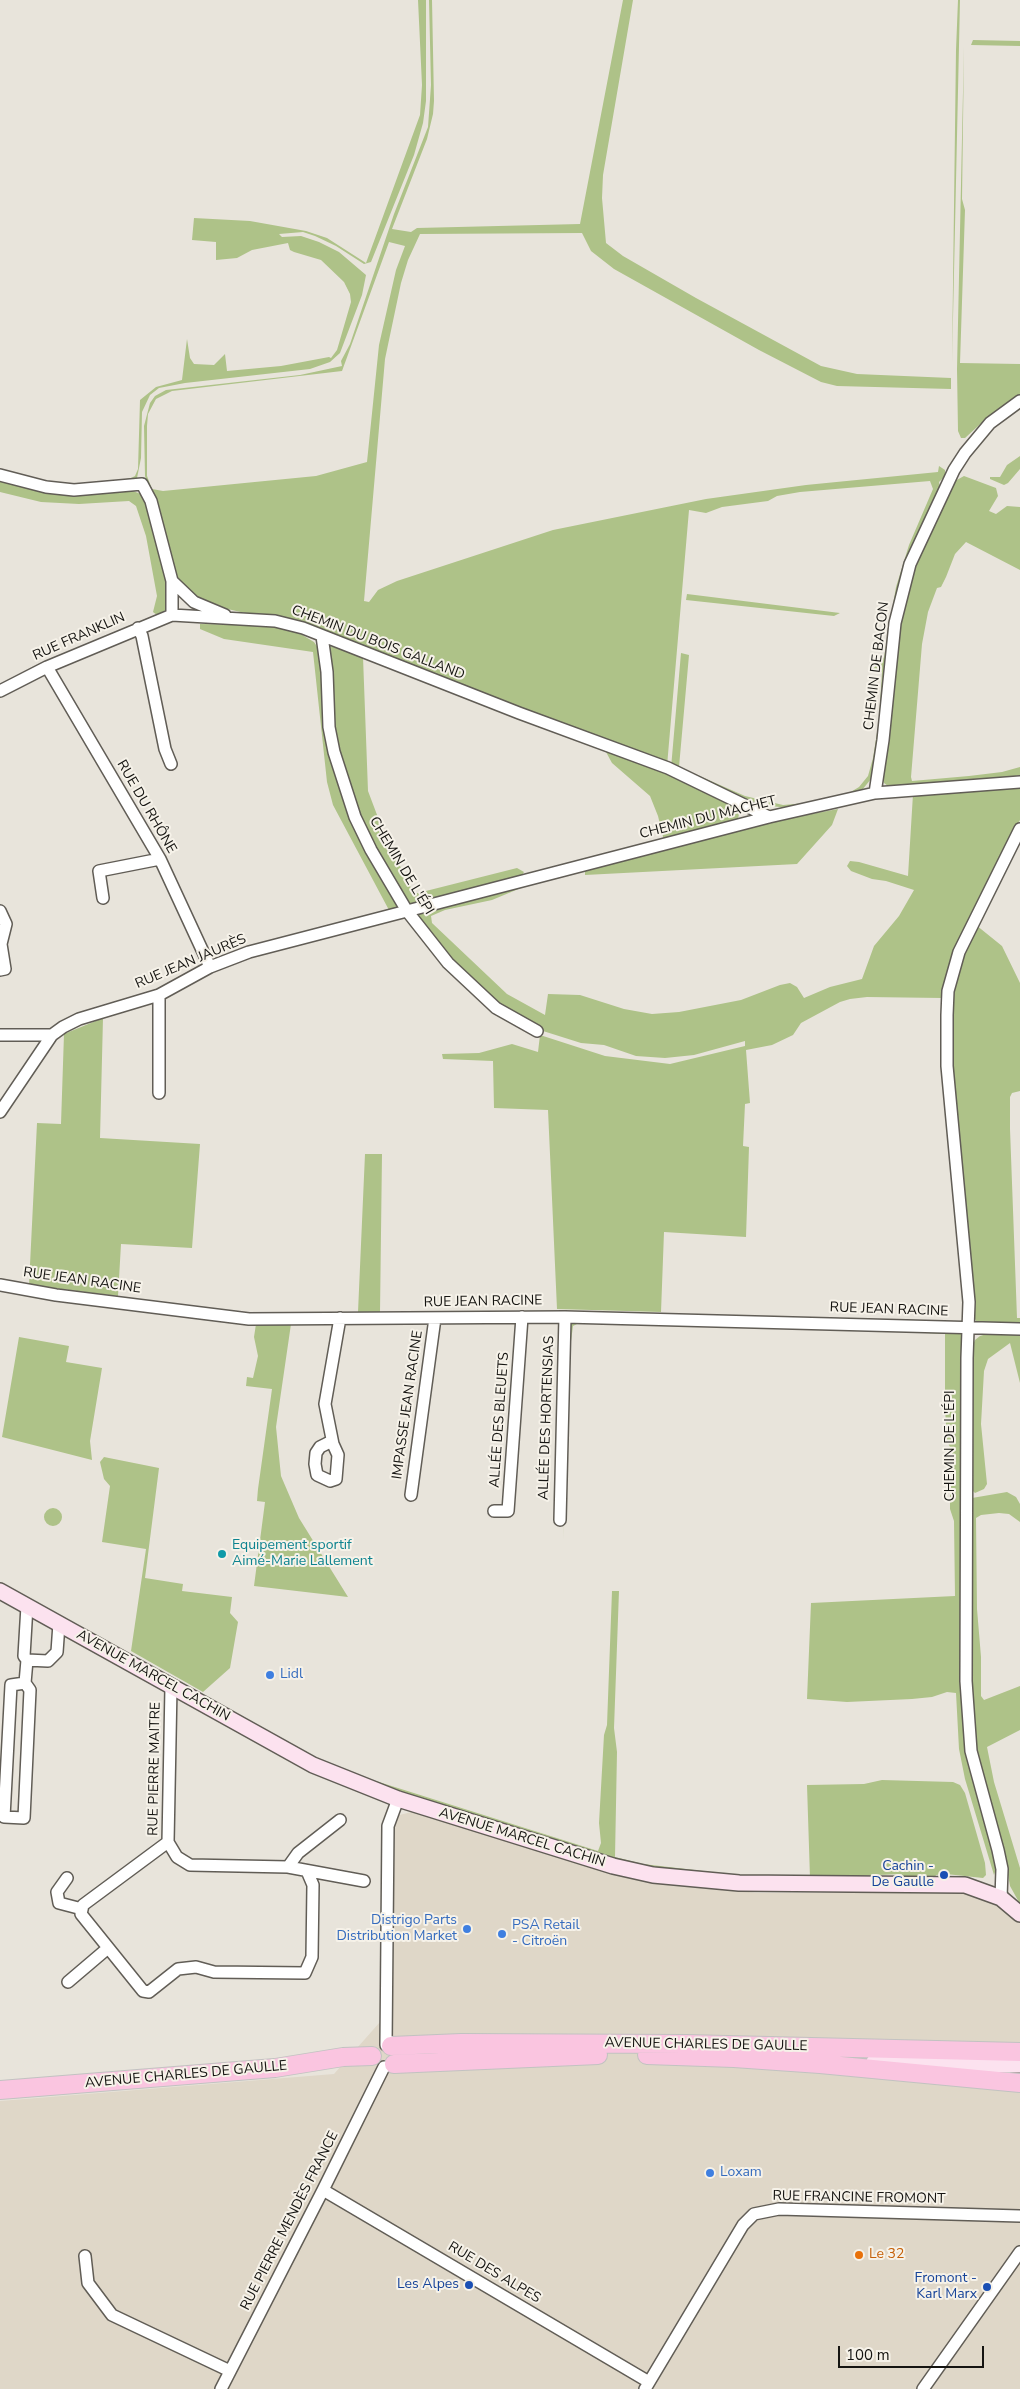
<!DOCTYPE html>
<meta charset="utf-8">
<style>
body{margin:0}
#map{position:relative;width:1020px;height:2389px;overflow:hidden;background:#e8e4db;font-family:"Nunito Sans",sans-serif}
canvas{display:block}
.scale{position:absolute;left:838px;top:2346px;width:146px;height:22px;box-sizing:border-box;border:2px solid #151411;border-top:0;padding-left:6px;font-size:15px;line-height:18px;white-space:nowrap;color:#151411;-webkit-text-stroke:4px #f6f2e9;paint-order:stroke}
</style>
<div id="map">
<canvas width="1020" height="2389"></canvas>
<div class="scale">100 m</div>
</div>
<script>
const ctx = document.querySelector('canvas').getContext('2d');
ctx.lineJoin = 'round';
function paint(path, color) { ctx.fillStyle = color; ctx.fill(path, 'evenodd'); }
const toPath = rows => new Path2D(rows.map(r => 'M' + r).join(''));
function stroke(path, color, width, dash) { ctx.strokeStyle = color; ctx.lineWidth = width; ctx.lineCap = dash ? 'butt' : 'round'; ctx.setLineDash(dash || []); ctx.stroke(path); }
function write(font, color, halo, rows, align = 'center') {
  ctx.font = font + ' "Nunito Sans",sans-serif'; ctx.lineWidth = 4; ctx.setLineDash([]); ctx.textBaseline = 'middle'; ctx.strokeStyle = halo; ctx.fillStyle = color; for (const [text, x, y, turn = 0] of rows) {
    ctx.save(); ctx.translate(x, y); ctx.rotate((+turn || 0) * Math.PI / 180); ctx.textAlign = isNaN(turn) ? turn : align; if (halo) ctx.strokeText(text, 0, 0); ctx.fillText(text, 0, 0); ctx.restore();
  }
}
paint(toPath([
 [420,1810,667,1883,758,1893,975,1893,1015,1916,1020,1921,1020,2389,0,2389,0,2101,334,2074,380,2022,383,1819]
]), '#dfd7c8');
paint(toPath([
 [418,0,426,0,426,101,423,123,414,155,371,262,364,264,336,246,315,236,303,232,279,234,282,237,301,236,319,242,339,252,366,275,362,295,340,353,330,362,310,369,185,383,159,388,150,395,142,412,141,458,137,478,132,481,103,483,131,478,135,476,138,469,140,400,156,387,182,380,187,339,190,358,194,364,214,365,225,354,227,371,281,366,329,357,331,358,337,350,351,302,350,294,344,282,321,260,294,252,290,250,288,243,252,250,237,258,216,260,216,242,192,240,194,218,250,221,306,231,327,238,366,263,420,115,422,85],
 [429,0,432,0,434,101,433,114,427,139,392,229,411,232,417,228,580,224,623,0,633,0,603,175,602,198,606,243,623,256,696,298,821,366,857,374,951,378,951,389,837,386,821,382,759,350,614,269,591,251,582,233,420,234,408,260,401,283,385,359,364,601,369,602,378,590,397,581,553,530,706,499,806,485,938,472,939,466,945,470,945,476,939,482,940,487,902,582,875,768,871,779,862,790,843,798,788,808,771,806,744,799,671,768,681,653,689,655,679,767,745,796,783,805,818,802,849,793,859,787,868,776,873,758,879,720,882,672,873,669,884,657,896,587,909,545,933,489,930,481,800,492,777,496,768,501,722,507,706,513,689,510,667,766,363,647,358,642,355,645,300,621,280,616,245,613,210,605,200,601,177,579,145,476,144,426,150,403,155,396,166,390,300,375,342,366,341,361,350,344,394,214,428,127,431,85],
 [389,242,405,246,396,270,379,345,367,462,316,476,163,491,152,489,147,476,147,426,148,414,156,399,172,391,342,371],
 [958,0,960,0,952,363,956,50],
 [973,40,1020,41,1020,46,971,45],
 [964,46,962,199,965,210,960,363,1020,364,1020,397,988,417,965,438,961,438,958,431,957,369],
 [1020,456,1020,469,1008,483,1004,485,990,479,990,477,1000,477,1007,465],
 [964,476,996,488,998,496,989,511,996,514,1007,506,1020,507,1020,570,966,542,955,554,946,577,941,587,937,588,928,612,922,644,911,777,912,781,969,776,1002,772,1020,767,1020,775,1001,779,892,789,884,783,882,777,902,605,915,563,955,481],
 [0,478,130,490,141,494,148,504,166,576,169,593,166,610,157,615,153,612,157,596,146,536,136,506,129,501,79,504,41,502,0,492],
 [687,594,840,613,834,616,686,600],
 [200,624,259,625,294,630,314,642,320,651,323,670,323,723,328,753,346,803,400,909,390,912,333,805,327,782,313,652,224,639,200,629],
 [330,646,363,657,368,791,385,836,414,894,517,868,524,872,522,875,419,904,409,904,362,826,338,752,332,722,328,653],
 [607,750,667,773,740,809,738,819,664,841,658,816,650,796,612,763,606,752],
 [1020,784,1020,820,968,922,942,998,867,997,850,999,840,1002,801,1023,793,1035,772,1045,746,1050,750,1103,745,1104,743,1146,749,1147,746,1237,664,1232,661,1312,557,1309,548,1110,494,1108,493,1061,443,1059,442,1054,479,1053,512,1044,538,1052,540,1035,605,1056,670,1064,745,1046,745,1041,694,1055,665,1058,636,1056,604,1045,581,1043,543,1031,527,1023,474,987,415,913,785,819,838,809,832,825,797,864,585,875,585,871,528,885,492,900,445,910,431,916,432,923,507,994,545,1015,548,994,580,995,624,1009,652,1014,679,1012,741,1000,780,985,790,983,797,987,804,998,830,987,862,979,874,946,899,916,914,890,886,881,872,879,851,871,847,866,850,861,859,862,908,876,913,794],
 [976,925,1002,946,1020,983,1020,1091,1012,1093,1010,1097,1010,1129,1017,1318,1020,1318,1020,1324,980,1323,976,1321,972,1313,950,1047,953,989,961,958],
 [103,1018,100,1138,200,1144,192,1248,121,1244,118,1296,29,1285,37,1123,61,1124,64,1034],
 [365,1154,382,1154,380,1312,358,1312],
 [577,1320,944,1329,958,1330,962,1333,962,1602,967,1753,995,1854,997,1866,994,1875,965,1779,959,1749,956,1693,947,1692,932,1697,912,1699,847,1702,807,1699,811,1603,955,1596,954,1521,950,1509,950,1447,947,1441,945,1408,945,1334,849,1329,581,1322,573,1326,571,1341,563,1540,570,1322],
 [256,1324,291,1324,276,1427,281,1476,299,1518,348,1597,254,1586,265,1502,257,1501,258,1489,272,1389,246,1386,247,1377,253,1378,258,1356,254,1337],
 [1020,1331,1020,1383,1010,1343,988,1359,984,1371,981,1424,987,1484,984,1489,975,1493,972,1490,971,1349,975,1340,980,1336,993,1332],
 [19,1337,69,1346,66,1362,102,1368,90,1441,92,1460,2,1437],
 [104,1457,159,1468,145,1578,183,1584,182,1591,232,1597,230,1613,238,1622,230,1668,203,1692,131,1651,146,1549,102,1542,110,1486,104,1479,100,1462],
 [1007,1492,1016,1497,1020,1504,1020,1522,1009,1514,999,1513,981,1515,976,1518,977,1609,981,1657,981,1696,984,1700,1020,1686,1020,1730,987,1747,994,1782,1020,1868,1020,1904,1010,1886,1006,1863,975,1755,973,1698,970,1544,972,1498],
 '44 1517a9 9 0 1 1 18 0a9 9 0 1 1-18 0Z',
 [612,1591,619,1591,614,1728,617,1752,615,1857,643,1864,754,1877,670,1871,631,1865,362,1780,363,1777,598,1851,601,1843,599,1823,604,1735,607,1725],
 [882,1780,953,1782,960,1785,965,1793,985,1863,986,1875,983,1878,946,1874,936,1875,935,1877,905,1877,901,1874,810,1878,807,1785,864,1784]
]), '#aec288');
const street = toPath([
 [0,475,46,487,74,490,142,484,151,501,172,581,172,615],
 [172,581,194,602,225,615],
 [138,628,142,636,165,749,171,764],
 [322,636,327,672,329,727,334,752,355,817,371,850,407,911,448,963,496,1008,537,1031],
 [47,667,160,859,210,967],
 [0,691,47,667,172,615,275,621,303,628,519,713,668,768,769,817],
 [875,793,883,740,895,623,910,564,954,470,965,453,990,423,1020,401],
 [103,898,99,871,160,859],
 [0,911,6,924,1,944,5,969,0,970],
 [0,1035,52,1035],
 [159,1093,159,995],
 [0,1112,52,1035,63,1027,79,1019,159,995,210,967,249,952,769,817,875,793,1020,782],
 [0,1285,56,1295,249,1319,565,1317,1020,1329],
 [332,1441,320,1447,316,1453,315,1464,317,1475,330,1481,336,1479,338,1455,333,1444,325,1404,340,1318],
 [411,1495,435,1318],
 [494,1511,508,1511,522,1317],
 [560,1520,565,1317],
 [27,1660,48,1661,57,1652,59,1624],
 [25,1683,11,1685,4,1817,24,1818,30,1690,25,1683,27,1660,24,1656,27,1606],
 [171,1687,168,1842,177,1857,190,1865,288,1867,364,1881],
 [168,1842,83,1905,81,1914,143,1991,149,1992,178,1969,196,1967,214,1972,305,1973,312,1957,313,1885,307,1871],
 [288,1867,298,1853,340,1820],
 [67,1878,57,1892,59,1903,82,1909],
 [1001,1898,1002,1869,998,1850,971,1751,966,1681,967,1358,969,1302,947,1066,947,1015,948,991,959,952,1020,829],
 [68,1982,108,1948],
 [386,2045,388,1826,398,1799],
 [323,2190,649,2382],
 [85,2256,88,2283,112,2315,230,2371],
 [221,2389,323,2190,384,2067],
 [645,2389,743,2225,754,2214,779,2209,1020,2216],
 [923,2389,1020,2252]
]);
const secondary = toPath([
 [0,1591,313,1765,398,1799,613,1866,653,1875,739,1883,965,1885,1001,1898,1020,1914],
 [874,2062,1020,2065]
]);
const primary = toPath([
 [391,2046,461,2043,686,2044,1020,2052],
 [647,2055,734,2058,820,2064,1020,2083],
 [394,2064,598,2055],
 [0,2090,275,2068,343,2057,372,2056]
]);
stroke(street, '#615d56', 14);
stroke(secondary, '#615d56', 18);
stroke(primary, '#c2c2c1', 20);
stroke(street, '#fff', 11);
stroke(secondary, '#fce2ef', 15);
stroke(primary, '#fac5e0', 18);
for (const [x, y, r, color] of [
 [222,1554,5,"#0f9aa8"],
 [270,1675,5,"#3f7fe0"],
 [944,1875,5,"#1a4fb4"],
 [467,1929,5,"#3f7fe0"],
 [502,1934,5,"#3f7fe0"],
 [710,2173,5,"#3f7fe0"],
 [859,2255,5,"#e8710a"],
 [469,2285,5,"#1a4fb4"],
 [987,2287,5,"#1a4fb4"]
]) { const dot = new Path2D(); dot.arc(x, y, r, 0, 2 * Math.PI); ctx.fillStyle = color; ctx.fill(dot); stroke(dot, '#f6f2e9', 2); }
write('14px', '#151411', '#f6f2e9', [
 ["RUE FRANKLIN",79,637,-24],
 ["CHEMIN DU BOIS GALLAND",378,643,21],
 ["CHEMIN DE BACON",877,666,-83],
 ["RUE DU RHÔNE",146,807,60],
 ["CHEMIN DU MACHET",708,818,-14],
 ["CHEMIN DE L'ÉPI",401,866,59],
 ["RUE JEAN JAURÈS",191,962,-23],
 ["RUE JEAN RACINE",82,1281,8],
 ["RUE JEAN RACINE",483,1302,-1],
 ["RUE JEAN RACINE",889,1310,2],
 ["IMPASSE JEAN RACINE",408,1405,-82],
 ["ALLÉE DES HORTENSIAS",547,1418,-88],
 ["ALLÉE DES BLEUETS",500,1420,-86],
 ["CHEMIN DE L'ÉPI",951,1446,-90],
 ["AVENUE MARCEL CACHIN",153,1676,29],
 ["RUE PIERRE MAITRE",155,1769,-89],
 ["AVENUE MARCEL CACHIN",522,1838,17],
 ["AVENUE CHARLES DE GAULLE",706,2045,1],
 ["AVENUE CHARLES DE GAULLE",186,2075,-5],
 ["RUE FRANCINE FROMONT",859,2198,1],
 ["RUE PIERRE MENDÈS FRANCE",290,2221,-63],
 ["RUE DES ALPES",494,2273,31]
]);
write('14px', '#0d838f', '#f6f2e9', [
 ["Equipement sportif",232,1546],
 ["Aimé-Marie Lallement",232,1562]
], 'left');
write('14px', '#366cbe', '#f6f2e9', [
 ["Lidl",280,1675],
 ["Distrigo Parts",457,1921,"right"],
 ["Distribution Market",457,1937,"right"],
 ["PSA Retail",512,1926],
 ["- Citroën",512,1942],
 ["Loxam",720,2173]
], 'left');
write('14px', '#164399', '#f6f2e9', [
 ["Cachin -",934,1867],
 ["De Gaulle",934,1883],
 ["Fromont -",977,2279],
 ["Karl Marx",977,2295],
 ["Les Alpes",459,2285]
], 'right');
write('14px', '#c56008', '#f6f2e9', [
 ["Le 32",869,2255]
], 'left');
</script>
